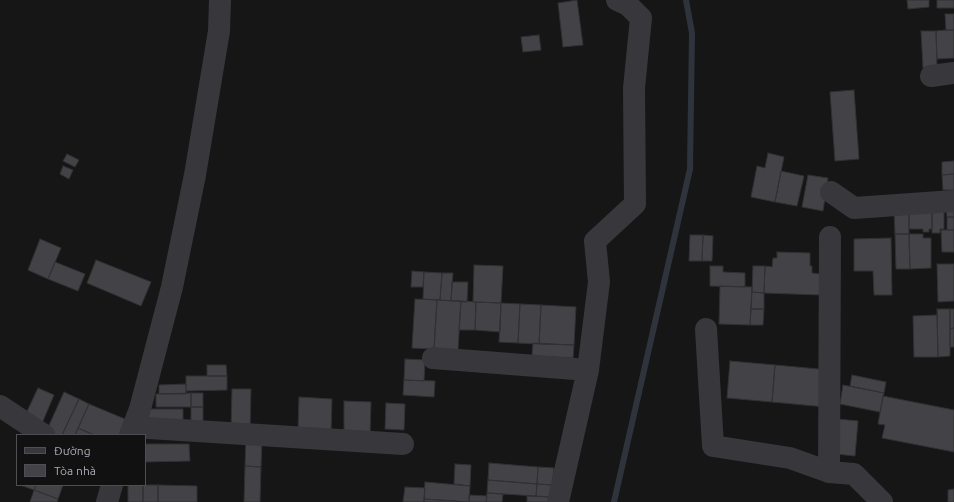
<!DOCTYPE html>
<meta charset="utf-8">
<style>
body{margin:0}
#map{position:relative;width:954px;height:502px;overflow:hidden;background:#161617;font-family:Ubuntu,sans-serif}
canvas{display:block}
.legend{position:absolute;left:16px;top:434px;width:130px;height:52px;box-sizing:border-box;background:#111112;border:1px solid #4e4f54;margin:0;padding:5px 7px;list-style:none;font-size:12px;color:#a9abb6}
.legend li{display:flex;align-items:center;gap:8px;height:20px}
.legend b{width:20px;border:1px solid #4e4f54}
</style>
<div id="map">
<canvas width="954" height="502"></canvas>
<ul class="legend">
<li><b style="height:5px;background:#38373c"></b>Đường</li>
<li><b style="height:11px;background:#434347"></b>Tòa nhà</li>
</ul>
</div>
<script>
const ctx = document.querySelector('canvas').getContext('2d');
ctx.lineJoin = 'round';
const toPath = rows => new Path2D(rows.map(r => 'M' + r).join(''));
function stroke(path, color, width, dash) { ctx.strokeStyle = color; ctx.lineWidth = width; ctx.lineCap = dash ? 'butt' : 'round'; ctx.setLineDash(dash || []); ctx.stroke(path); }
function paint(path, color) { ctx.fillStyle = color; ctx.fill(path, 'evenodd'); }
stroke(toPath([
 [614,502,690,169,692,33,686,0]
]), '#2f343c', 6);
const building = toPath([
 [577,0,583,45,563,47,558,3,577,0],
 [907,0,929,0,929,7,908,9,907,0],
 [937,0,954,0,954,8,937,8,937,0],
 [945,14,954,14,954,30,946,30,945,14],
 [946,30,954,30,954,58,937,59,936,31,946,30],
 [921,31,936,31,937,67,923,68,921,31],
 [539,35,541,50,523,52,521,37,539,35],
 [854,90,859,159,835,161,830,92,854,90],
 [768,153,784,157,775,202,751,197,757,166,765,168,768,153],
 [67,154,79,160,75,167,63,161,67,154],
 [954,161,954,174,942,175,942,162,954,161],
 [63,166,73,170,69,179,60,174,63,166],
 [781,171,804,176,797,206,775,202,781,171],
 [954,174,954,190,943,190,942,175,954,174],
 [808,175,828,178,823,211,802,207,808,175],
 [946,205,954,205,954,217,947,217,946,205],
 [932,209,944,209,944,229,940,229,940,233,932,233,932,209],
 [932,209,932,229,929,229,929,232,923,232,923,229,909,229,909,210,932,209],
 [894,210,909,210,909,234,895,234,894,210],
 [947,217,954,217,954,230,947,230,947,217],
 [941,230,954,230,954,252,942,252,941,230],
 [895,234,909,234,910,269,896,269,895,234],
 [909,234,923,234,923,238,931,238,931,268,910,269,909,234],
 [690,235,703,235,702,261,689,261,690,235],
 [703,235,713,236,712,261,702,261,703,235],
 [891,238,892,295,874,295,873,271,854,271,854,239,891,238],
 [40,239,61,248,48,279,28,270,40,239],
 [777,252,810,253,810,266,812,266,812,273,821,274,821,295,764,293,765,266,772,267,773,258,777,258,777,252],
 [96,260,151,282,141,306,87,283,96,260],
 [55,262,85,274,78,291,48,279,55,262],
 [937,264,954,264,954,301,938,302,937,264],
 [474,265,503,266,501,303,473,302,474,265],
 [710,266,723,266,723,272,745,273,745,287,710,286,710,266],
 [753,266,765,266,764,293,752,292,753,266],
 [412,271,424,272,423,287,411,287,412,271],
 [424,272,442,273,440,300,423,299,424,272],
 [442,273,453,273,451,301,440,300,442,273],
 [452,282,468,282,467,302,451,301,452,282],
 [720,286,752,287,750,325,719,324,720,286],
 [752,292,764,293,764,309,751,309,752,292],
 [415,299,437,300,434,349,412,348,415,299],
 [437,300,461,301,458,350,434,349,437,300],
 [461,301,476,302,475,330,459,330,461,301],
 [476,302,501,303,500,332,475,330,476,302],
 [501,303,520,304,518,343,499,342,501,303],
 [520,304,541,305,539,344,518,343,520,304],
 [541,305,576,307,574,345,539,344,541,305],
 [751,309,764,309,763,325,750,325,751,309],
 [937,309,950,309,950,356,938,357,937,309],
 [950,309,954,309,954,328,950,329,950,309],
 [937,315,938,357,914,357,913,316,937,315],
 [954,328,954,347,950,347,950,329,954,328],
 [533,343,574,345,573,358,532,356,533,343],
 [405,359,425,360,424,381,404,380,405,359],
 [730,361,775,365,772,402,727,398,730,361],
 [207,365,226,365,227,376,207,376,207,365],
 [775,365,829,370,826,407,772,402,775,365],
 [852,375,886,382,884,393,850,386,852,375],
 [186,376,227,376,227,390,186,391,186,376],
 [404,380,435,381,434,397,403,395,404,380],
 [186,384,186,394,159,394,159,385,186,384],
 [843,385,884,393,880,412,840,404,843,385],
 [38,388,54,395,40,428,23,420,38,388],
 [232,389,251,389,250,432,231,431,232,389],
 [64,392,79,399,62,435,52,435,46,432,64,392],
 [191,393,203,393,203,407,191,407,191,393],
 [191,393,191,407,156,407,156,394,191,393],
 [883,396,954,410,954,452,882,438,885,425,878,424,883,396],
 [299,397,332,399,331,433,298,431,299,397],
 [79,399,89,404,75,435,62,435,79,399],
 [344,401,371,402,370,435,344,435,344,401],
 [386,403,405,404,404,430,385,429,386,403],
 [89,404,132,422,126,435,94,435,78,428,89,404],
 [191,407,203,407,203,426,191,426,191,407],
 [142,409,183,409,183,425,143,426,142,409],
 [838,419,858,421,855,456,836,454,838,419],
 [78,428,94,435,75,435,78,428],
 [246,437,262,438,261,467,245,466,246,437],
 [145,444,189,444,190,461,145,462,145,444],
 [489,463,538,467,537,484,488,480,489,463],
 [455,464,471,465,470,486,454,484,455,464],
 [245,466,261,467,260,502,244,502,245,466],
 [538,467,554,468,552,485,537,484,538,467],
 [488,480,537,484,536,496,487,493,488,480],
 [425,482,470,486,469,502,424,499,425,482],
 [537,484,552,485,552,497,536,496,537,484],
 [20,485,36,485,34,490,20,485],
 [36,485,63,485,58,499,34,490,36,485],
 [128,485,143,485,143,502,128,502,128,485],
 [143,485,158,485,158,502,143,502,143,485],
 [158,485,197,486,197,502,158,502,158,485],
 [405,487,425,488,424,502,403,502,405,487],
 [954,489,954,502,948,502,948,490,954,489],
 [34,490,58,499,57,502,30,502,34,490],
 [487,493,503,494,502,502,486,502,487,493],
 [469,495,487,496,486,502,469,502,469,495],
 [527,496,552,497,551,502,527,502,527,496],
 [424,499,457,501,457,502,424,502,424,499]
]);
paint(building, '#434347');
stroke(building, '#313033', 1);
stroke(toPath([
 [931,76,954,73],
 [831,192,854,208,954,201],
 [706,329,713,446,790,458,829,472,854,474,882,502],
 [433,358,588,370],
 [0,406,44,435],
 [133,427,403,444],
 [130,435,140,409,172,287,195,175,219,31,220,0],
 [829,472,830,237],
 [107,502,112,485],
 [558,502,588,370,599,282,595,241,635,204,634,88,641,18,628,5,617,0]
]), '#38373c', 22);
</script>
